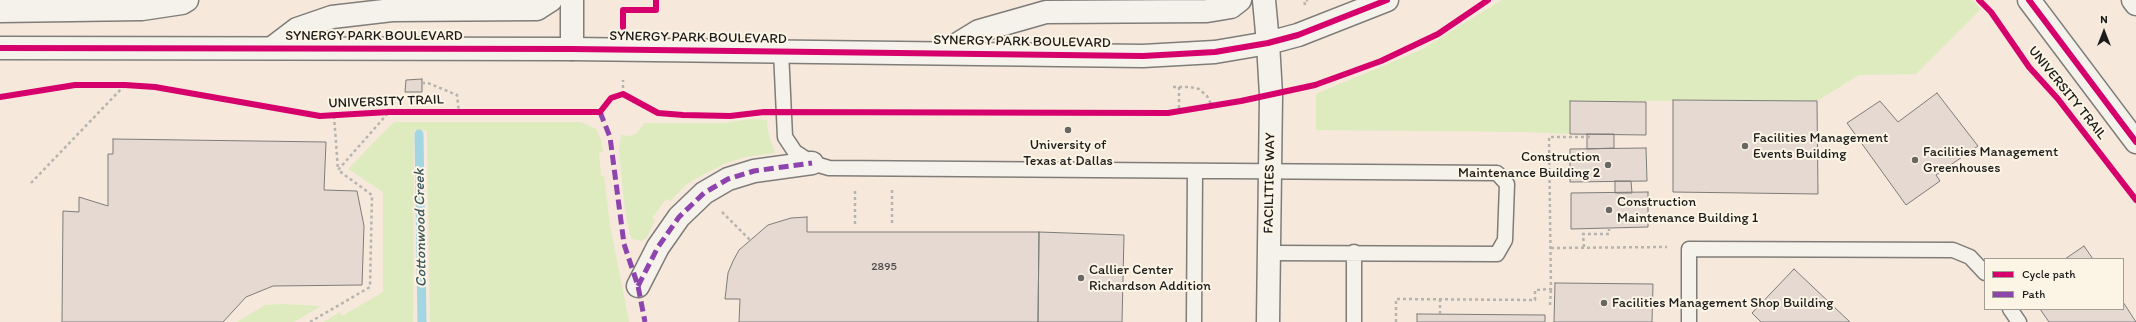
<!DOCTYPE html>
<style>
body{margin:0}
#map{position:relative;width:2136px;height:322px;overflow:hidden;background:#f7f3ea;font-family:Itim,sans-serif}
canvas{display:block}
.legend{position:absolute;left:1984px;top:258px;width:140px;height:52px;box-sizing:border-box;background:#fcf5e5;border:1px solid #a29e95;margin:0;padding:5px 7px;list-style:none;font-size:12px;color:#1c1c1c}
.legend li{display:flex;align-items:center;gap:8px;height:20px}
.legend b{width:20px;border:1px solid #a29e95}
.north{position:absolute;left:2084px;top:12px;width:40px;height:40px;-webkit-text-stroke:3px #fcf5e5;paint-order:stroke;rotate:0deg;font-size:11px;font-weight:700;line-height:16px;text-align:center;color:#1c1c1c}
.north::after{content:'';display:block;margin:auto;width:14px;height:18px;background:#1c1c1c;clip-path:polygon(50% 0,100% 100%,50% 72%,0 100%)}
</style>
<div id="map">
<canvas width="2136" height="322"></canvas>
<ul class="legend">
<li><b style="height:5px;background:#d6006c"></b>Cycle path</li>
<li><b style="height:5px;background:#8e44ad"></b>Path</li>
</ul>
<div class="north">N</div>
</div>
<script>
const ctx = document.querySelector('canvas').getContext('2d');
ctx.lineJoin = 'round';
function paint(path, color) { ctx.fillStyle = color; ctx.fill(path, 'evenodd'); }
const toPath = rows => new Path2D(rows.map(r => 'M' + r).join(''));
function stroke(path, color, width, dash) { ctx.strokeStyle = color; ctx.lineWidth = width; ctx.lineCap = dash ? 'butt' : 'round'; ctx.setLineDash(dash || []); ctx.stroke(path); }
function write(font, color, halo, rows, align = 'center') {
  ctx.font = font + ' Itim,sans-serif'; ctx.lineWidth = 4; ctx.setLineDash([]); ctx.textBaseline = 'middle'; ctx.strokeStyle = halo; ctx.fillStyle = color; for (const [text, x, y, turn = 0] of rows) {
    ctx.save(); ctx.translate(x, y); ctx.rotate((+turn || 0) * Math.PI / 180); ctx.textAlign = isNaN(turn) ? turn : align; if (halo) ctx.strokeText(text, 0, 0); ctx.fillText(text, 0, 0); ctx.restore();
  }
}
paint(toPath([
 [0,0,2136,0,2136,322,0,322],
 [1985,259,2123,259,2123,309,1985,309]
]), '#f6e8db');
paint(toPath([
 [1502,0,1972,0,1981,9,1916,74,1859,75,1817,101,1570,101,1570,134,1524,132,1316,130,1316,94,1421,50],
 [750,119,767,120,768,132,775,153,745,157,724,164,704,174,687,184,670,201,666,199,652,218,655,220,647,237,642,241,632,239,630,235,625,210,619,151,621,135,630,136,637,133,644,123,723,123],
 [394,122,581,122,596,129,601,140,603,152,599,152,601,176,604,176,610,225,629,322,430,322,427,131,414,130,413,322,323,322,340,312,342,316,383,292,383,192,348,169],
 [282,304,321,306,294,322,237,322,265,305]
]), '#deebbe');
stroke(toPath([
 [419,134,422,322]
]), '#a2d6e0', 9);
const building = toPath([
 [422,79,422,92,405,92,406,80,422,79],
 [1937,93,1978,146,1936,175,1940,181,1906,205,1847,123,1880,101,1898,122,1937,93],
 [1673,100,1817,101,1818,194,1673,192,1673,100],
 [1570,101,1646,102,1646,135,1570,134,1570,101],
 [1587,134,1614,134,1614,148,1587,149,1587,134],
 [113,139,326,142,324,190,357,191,364,226,362,285,273,286,246,297,223,322,62,322,63,211,79,212,79,197,108,206,108,154,113,154,113,139],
 [1646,148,1647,181,1570,182,1570,149,1646,148],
 [1615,181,1631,181,1632,193,1615,193,1615,181],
 [1648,192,1648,227,1571,229,1571,193,1648,192],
 [807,217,807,232,1039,232,1038,322,739,322,740,299,725,299,728,273,733,261,739,250,768,225,791,218,807,217],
 [1039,232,1124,235,1122,322,1038,322,1039,232],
 [2084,246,2093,259,2065,259,2084,246],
 [1794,269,1850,322,1761,322,1752,313,1794,269],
 [1555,283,1653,284,1652,322,1554,322,1555,283],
 [2123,302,2136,322,2049,322,2040,309,2123,309,2123,302],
 [1417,314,1545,315,1545,322,1417,322,1417,314]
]);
paint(building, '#e6d9d2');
stroke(building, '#7f7d79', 1);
const lane = toPath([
 [781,51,785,137,795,152,812,163,829,168,1497,173,1507,184,1505,240,1497,254,1269,253],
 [2010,309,2019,322],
 [1194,322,1195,171],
 [1354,322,1354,252],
 [1689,322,1689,249,1953,250,1970,257,1985,273]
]);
const street = toPath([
 [572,0,572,49],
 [1268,43,1271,95,1268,322],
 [638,286,658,247,679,217,704,193,728,179,754,171,812,163]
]);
const secondary = toPath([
 [1264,0,1268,43],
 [2029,0,2136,142],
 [2133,0,2136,4],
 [0,11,142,9,182,3,187,0],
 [0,48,572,49,1143,56,1215,52,1268,43,1298,35,1387,0],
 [272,48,297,29,332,17,392,10,537,9,551,0],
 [943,53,979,31,1046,12,1207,11,1231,7,1240,0]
]);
stroke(lane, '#7f7d79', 17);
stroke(street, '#7f7d79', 25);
stroke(secondary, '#7f7d79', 25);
stroke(toPath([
 [1305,5,1304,1,1308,0],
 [623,23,623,10,656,10,656,0],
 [422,83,428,83,457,95,459,112],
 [1173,87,1190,87,1199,89,1207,96,1212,106],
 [1179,87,1179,111],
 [623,94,623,80],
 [334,116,338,170],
 [31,183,125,85],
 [892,190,892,225],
 [855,191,855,225],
 [722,212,750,240],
 [1584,247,1583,234,1609,234,1609,228],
 [1551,248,1667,247],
 [1550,305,1551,289],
 [1440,314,1440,299],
 [310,322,370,287,372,195,338,170,389,112],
 [1396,322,1396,299,1535,300,1535,290,1551,289,1549,137,1593,137]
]), '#b6b4af', 2.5, [3, 3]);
stroke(lane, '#f5f2ec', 14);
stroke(street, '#f5f2ec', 22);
stroke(secondary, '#f5f2ec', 22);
stroke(toPath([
 [600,112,610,137,624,244,638,286,645,322],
 [638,286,658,247,679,217,704,193,728,179,754,171,812,163]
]), '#8e44ad', 5, [10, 5]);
stroke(toPath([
 [1979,0,1991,12,2029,67,2058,99,2136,200],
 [2029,0,2136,142],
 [623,27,623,10,656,10,656,0],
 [0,48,572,49,1143,56,1215,52,1268,43,1298,35,1387,0],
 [0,97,75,85,125,85,155,87,320,116,389,112,600,112,611,98,623,94,658,113,683,115,730,116,764,112,1168,113,1241,101,1315,85,1381,61,1438,34,1488,0]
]), '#d6006c', 6);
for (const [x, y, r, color] of [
 [1068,130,4,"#696764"],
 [1745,146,4,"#696764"],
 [1915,160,4,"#696764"],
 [1608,165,4,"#696764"],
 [1609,210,4,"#696764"],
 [1081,278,4,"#696764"],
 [1604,303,4,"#696764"]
]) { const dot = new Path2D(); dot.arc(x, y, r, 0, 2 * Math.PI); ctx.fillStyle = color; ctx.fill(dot); stroke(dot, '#fcf5e5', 1.5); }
write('12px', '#504d4c', null, [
 ["2895",884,267]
]);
write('14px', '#1c1c1c', '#fcf5e5', [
 ["SYNERGY PARK BOULEVARD",374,36],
 ["SYNERGY PARK BOULEVARD",698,38,1],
 ["SYNERGY PARK BOULEVARD",1022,42,1],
 ["UNIVERSITY TRAIL",2067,93,51],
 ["UNIVERSITY TRAIL",386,102,-2],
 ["FACILITIES WAY",1270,183,-89]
]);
write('14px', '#1c1c1c', '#fcf5e5', [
 ["Facilities Management",1753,138],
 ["Events Building",1753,154],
 ["University of",1068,145,"center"],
 ["Texas at Dallas",1068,161,"center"],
 ["Facilities Management",1923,152],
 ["Greenhouses",1923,168],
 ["Construction",1600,157,"right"],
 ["Maintenance Building 2",1600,173,"right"],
 ["Construction",1617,202],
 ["Maintenance Building 1",1617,218],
 ["Callier Center",1089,270],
 ["Richardson Addition",1089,286],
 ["Facilities Management Shop Building",1612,303]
], 'left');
write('italic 15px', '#3e595f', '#fcf5e5', [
 ["Cottonwood Creek",421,228,-91]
]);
</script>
